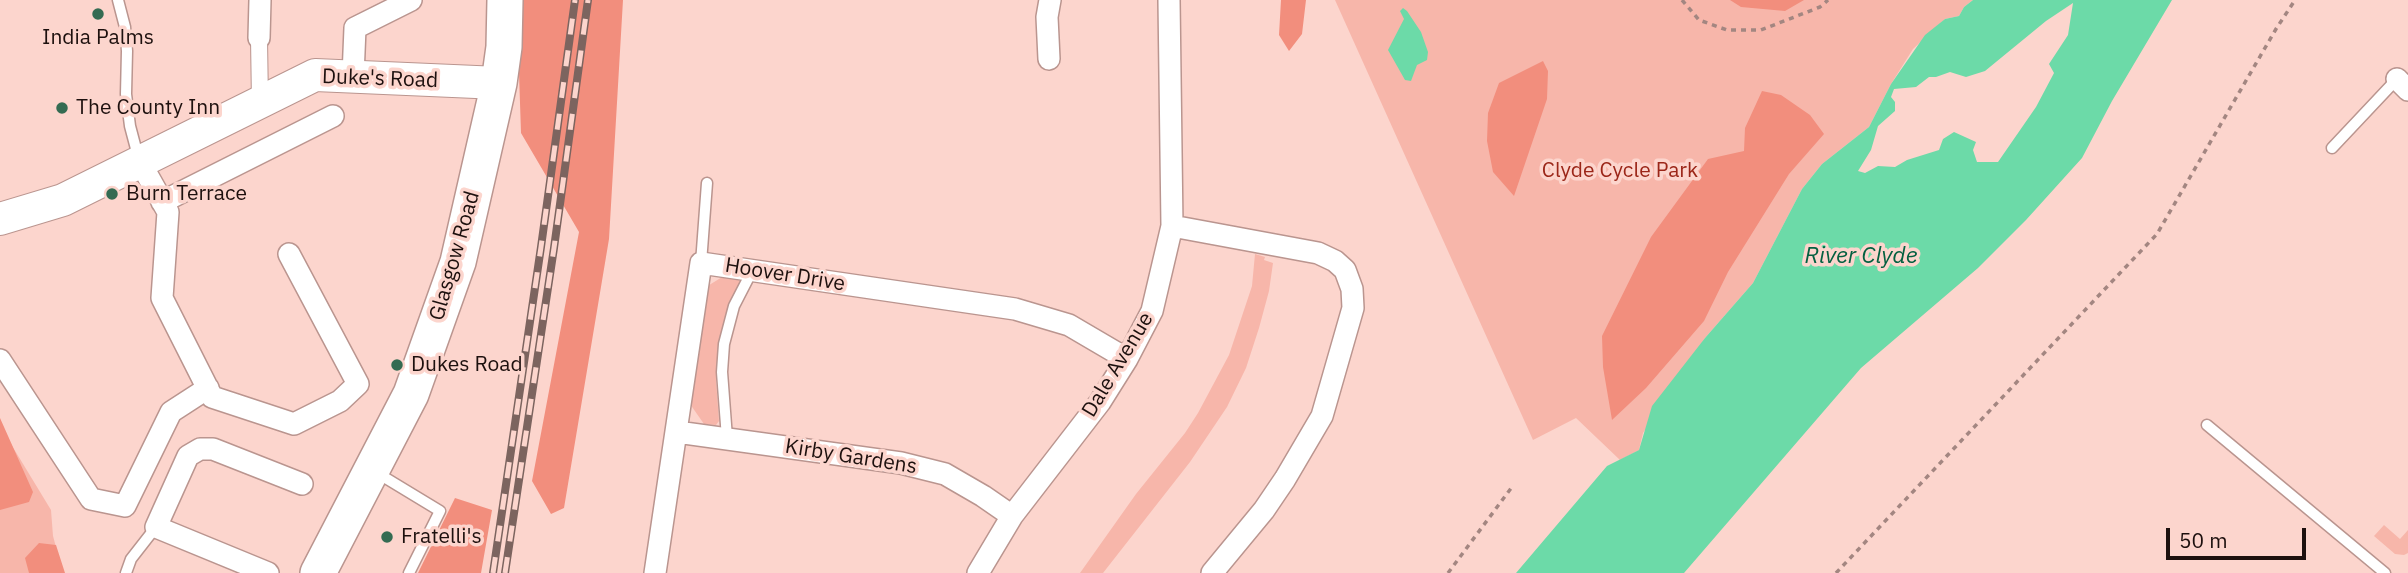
<!DOCTYPE html>
<style>
body{margin:0}
#map{position:relative;width:2408px;height:573px;overflow:hidden;background:#fcd5cd;font-family:"IBM Plex Sans",sans-serif}
canvas{display:block}
.scale{position:absolute;left:2166px;top:528px;width:140px;height:32px;box-sizing:border-box;border:4px solid #1d100e;border-top:0;padding-left:9px;font-size:21px;line-height:24px;white-space:nowrap;color:#1d100e;-webkit-text-stroke:5px #fcd5cd;paint-order:stroke}
</style>
<div id="map">
<canvas width="2408" height="573"></canvas>
<div class="scale">50 m</div>
</div>
<script>
const ctx = document.querySelector('canvas').getContext('2d');
ctx.lineJoin = 'round';
function paint(path, color) { ctx.fillStyle = color; ctx.fill(path, 'evenodd'); }
const toPath = rows => new Path2D(rows.map(r => 'M' + r).join(''));
function stroke(path, color, width, dash) { ctx.strokeStyle = color; ctx.lineWidth = width; ctx.lineCap = dash ? 'butt' : 'round'; ctx.setLineDash(dash || []); ctx.stroke(path); }
function write(font, color, halo, rows, align = 'center') {
  ctx.font = font + ' "IBM Plex Sans",sans-serif'; ctx.lineWidth = 7; ctx.setLineDash([]); ctx.textBaseline = 'middle'; ctx.strokeStyle = halo; ctx.fillStyle = color; for (const [text, x, y, turn = 0] of rows) {
    ctx.save(); ctx.translate(x, y); ctx.rotate((+turn || 0) * Math.PI / 180); ctx.textAlign = isNaN(turn) ? turn : align; if (halo) ctx.strokeText(text, 0, 0); ctx.fillText(text, 0, 0); ctx.restore();
  }
}
paint(toPath([
 [1335,0,1973,0,1964,7,1959,16,1945,19,1913,49,1891,84,1869,127,1822,164,1802,189,1753,283,1705,338,1643,433,1639,450,1620,460,1576,418,1533,440],
 [1255,254,1265,257,1264,260,1273,263,1269,291,1259,328,1246,368,1227,407,1190,462,1103,573,1080,573,1136,494,1185,433,1198,413,1229,355,1252,286],
 [727,274,738,276,740,282,726,313,718,346,716,380,719,421,716,425,704,424,690,404,706,287],
 [0,426,51,510,53,536,56,547,55,573,0,573],
 [2384,525,2400,539,2408,530,2408,553,2404,555,2395,554,2374,536]
]), '#f7b6aa');
paint(toPath([
 [520,0,623,0,609,239,564,508,551,514,532,481,579,232,521,133,518,43],
 [1281,0,1306,0,1302,34,1289,51,1279,35],
 [1730,0,1804,0,1785,11,1741,7],
 [1543,61,1548,71,1547,99,1514,196,1493,172,1487,141,1488,113,1499,83],
 [1762,91,1781,95,1810,115,1824,134,1789,174,1728,272,1704,321,1646,388,1612,420,1603,367,1602,336,1651,237,1708,159,1744,151,1745,128],
 [0,418,33,492,29,502,0,510],
 [455,498,492,510,481,573,418,573],
 [39,543,56,545,65,573,29,573,25,558]
]), '#f28e7d');
paint(toPath([
 [1973,0,2172,0,2112,101,2082,158,2026,220,1978,268,1861,368,1684,573,1516,573,1607,466,1639,450,1652,406,1705,338,1753,283,1802,189,1822,164,1869,127,1891,84,1925,35,1945,19,1959,16,1964,7],
 [2073,3,2068,35,2049,64,2054,73,2036,107,1998,162,1977,162,1973,150,1976,142,1954,132,1943,139,1939,150,1907,160,1895,167,1878,166,1865,173,1858,171,1871,150,1878,126,1895,111,1895,102,1891,97,1894,89,1916,87,1929,77,1936,77,1950,72,1966,77,1985,71,2046,21],
 [1403,8,1407,11,1421,32,1428,52,1427,60,1417,65,1411,81,1405,80,1388,50,1404,19,1400,11]
]), '#6cdaa8');
const service = toPath([
 [118,0,125,27,127,51,126,94,130,126,139,160],
 [2332,148,2397,79],
 [701,263,707,183],
 [2207,425,2385,573],
 [727,438,722,372,724,344,734,306,752,271],
 [374,471,440,511,409,573],
 [126,573,131,559,156,527]
]);
const pedestrian = toPath([
 [259,38,260,103]
]);
const minor = toPath([
 [259,38,260,0],
 [1049,59,1047,17,1050,0],
 [353,76,355,28,411,0],
 [2397,79,2408,90],
 [140,162,168,212,162,298,212,397,294,424,340,401,358,384,289,254],
 [162,202,333,116],
 [1172,226,1318,253,1335,261,1345,270,1352,289,1353,308,1322,416,1285,479,1264,510,1212,573],
 [0,360,91,499,125,506,171,412,208,388],
 [677,432,901,463,945,474,983,496,1012,516],
 [268,573,156,527,188,456,200,449,213,449,302,484],
 [655,573,701,263,1015,309,1069,325,1127,359],
 [978,573,1012,516,1100,402,1127,359,1152,311,1172,226,1169,0]
]);
const secondary = toPath([
 [0,219,63,200,315,75,499,83]
]);
const primary = toPath([
 [318,573,411,394,458,262,499,83,504,47,505,0]
]);
stroke(service, '#ba958f', 13);
stroke(pedestrian, '#ba958f', 18);
stroke(minor, '#ba958f', 24);
stroke(secondary, '#ba958f', 34);
stroke(primary, '#ba958f', 38);
stroke(toPath([
 [1682,0,1699,20,1727,30,1761,30,1820,7,1828,0],
 [1448,573,1512,487],
 [1836,573,2157,234,2276,29,2295,0]
]), '#a38681', 3.5, [5, 5]);
stroke(service, '#fff', 10);
stroke(pedestrian, '#fff', 16);
stroke(minor, '#fff', 21);
stroke(secondary, '#fff', 32);
stroke(primary, '#fff', 35);
const rail = toPath([
 [493,573,541,247,575,0],
 [505,573,554,248,588,0]
]);
stroke(rail, '#7c645f', 8);
stroke(rail, '#fcd5cd', 5, [16]);
for (const [x, y, r, color] of [
 [98,14,7,"#346b52"],
 [62,108,7,"#346b52"],
 [112,194,7,"#346b52"],
 [397,365,7,"#346b52"],
 [387,537,7,"#346b52"]
]) { const dot = new Path2D(); dot.arc(x, y, r, 0, 2 * Math.PI); ctx.fillStyle = color; ctx.fill(dot); stroke(dot, '#fcd5cd', 2.5); }
write('21px', '#1d100e', '#fcd5cd', [
 ["India Palms",98,38,"center"],
 ["The County Inn",76,108],
 ["Burn Terrace",126,194],
 ["Dukes Road",411,365],
 ["Fratelli's",401,537]
], 'left');
write('21px', '#1d100e', '#fcd5cd', [
 ["Duke's Road",380,79,2],
 ["Glasgow Road",455,256,-74],
 ["Hoover Drive",785,275,9],
 ["Dale Avenue",1118,365,-59],
 ["Kirby Gardens",851,457,9]
]);
write('21px', '#9b2618', '#fcd5cd', [
 ["Clyde Cycle Park",1620,171]
]);
write('italic 23px', '#046040', '#fcd5cd', [
 ["River Clyde",1861,256]
]);
</script>
